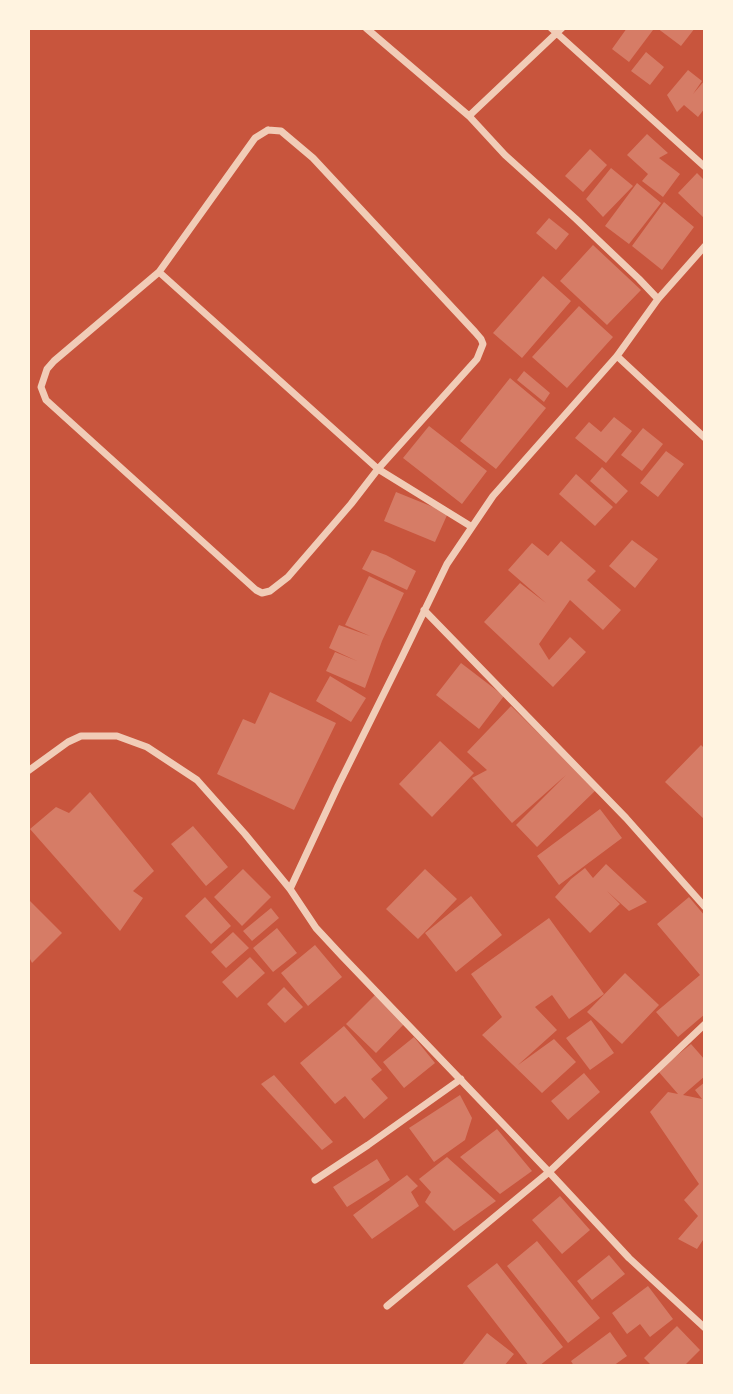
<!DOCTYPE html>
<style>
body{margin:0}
#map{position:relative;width:733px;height:1394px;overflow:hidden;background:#c8553d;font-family:Overpass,sans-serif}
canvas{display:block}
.frame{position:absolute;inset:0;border:30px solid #fff3e0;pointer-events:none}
</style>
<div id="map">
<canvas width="733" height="1394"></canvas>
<div class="frame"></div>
</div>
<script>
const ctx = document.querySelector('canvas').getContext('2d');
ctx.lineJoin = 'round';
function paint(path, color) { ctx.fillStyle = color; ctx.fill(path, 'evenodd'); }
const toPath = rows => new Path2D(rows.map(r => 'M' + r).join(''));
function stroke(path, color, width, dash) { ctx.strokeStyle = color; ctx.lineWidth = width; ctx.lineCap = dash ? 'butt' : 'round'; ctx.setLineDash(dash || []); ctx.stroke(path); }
paint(toPath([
 [627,28,645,28,653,30,629,62,612,49],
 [657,28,695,28,681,46],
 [646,52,664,67,650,85,631,71],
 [688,70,702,81,693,94,705,80,705,108,698,117,684,105,677,112,667,95],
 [647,134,668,153,659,158,680,174,663,197,642,181,648,174,627,155],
 [590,149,607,165,583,192,565,176],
 [611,168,633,186,603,217,586,199],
 [697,173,705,181,705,219,678,193],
 [637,183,661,203,629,244,605,226],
 [664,202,694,227,662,270,632,246],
 [549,218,569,234,556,250,536,233],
 [593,245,641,290,607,325,560,281],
 [543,276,571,301,522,358,493,333],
 [579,306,613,337,567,388,532,357],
 [524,371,550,393,544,402,517,380],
 [510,378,546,408,496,469,460,441],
 [614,417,632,431,606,463,575,438,589,422,601,432],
 [429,426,487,471,462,504,403,458],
 [643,428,663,444,642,471,621,455],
 [666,451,684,464,658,497,640,483],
 [602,467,628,491,616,504,590,481],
 [576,474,613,507,595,526,559,494],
 [396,492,448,513,435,542,384,521],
 [632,540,658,559,635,588,609,566],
 [561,541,596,571,587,580,621,610,603,630,570,600,539,644,549,660,570,637,586,652,553,687,484,622,520,583,546,603,508,570,532,543,548,556],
 [372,550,386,555,416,571,407,590,362,569],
 [369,576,404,593,382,641,365,688,326,671,335,652,357,661,329,648,339,625,370,636,345,625],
 [461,663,504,696,479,729,436,695],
 [330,676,366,698,351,722,316,701],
 [270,692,336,723,294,810,217,774,243,719,255,724],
 [511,706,596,790,537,847,516,825,566,775,512,823,472,778,487,770,467,752],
 [440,741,474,773,432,817,399,784],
 [701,745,705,749,705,820,665,782],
 [90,792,154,871,133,891,143,898,120,931,30,829,56,807,69,813],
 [600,809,622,838,559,885,537,856],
 [193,826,228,867,206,886,171,844],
 [606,864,647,902,629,911,607,891,620,904,590,933,555,897,571,879,585,868,593,878],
 [243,869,271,897,242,926,214,897],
 [425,869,457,899,418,939,386,909],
 [471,896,502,935,456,972,425,933],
 [205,897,231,926,211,944,185,916],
 [689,897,705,916,705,1014,678,1037,656,1012,700,975,657,924],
 [28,899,62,933,32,963,28,955],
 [271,908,279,918,252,941,243,931],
 [549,918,604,994,569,1019,552,995,535,1007,557,1030,518,1065,554,1039,576,1062,542,1093,482,1035,502,1017,471,974],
 [277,928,297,953,273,972,253,948],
 [233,932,249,948,226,968,211,952],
 [315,945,342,977,308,1006,281,973],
 [250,957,265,973,237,998,222,982],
 [625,973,659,1005,622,1044,587,1012],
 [284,987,303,1007,285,1023,267,1004],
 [376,994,405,1023,376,1053,346,1024],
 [591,1020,614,1053,590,1070,566,1038],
 [344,1026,382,1070,371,1079,388,1098,364,1119,345,1096,335,1104,300,1063],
 [414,1037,435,1063,404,1088,383,1062],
 [691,1044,705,1060,705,1076,683,1095,702,1099,695,1090,705,1082,705,1237,697,1249,678,1239,698,1216,684,1200,699,1184,650,1112,668,1092,678,1094,658,1071],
 [584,1073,600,1092,568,1120,551,1101],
 [274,1075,333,1142,322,1150,261,1084],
 [460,1095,472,1118,465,1140,434,1162,409,1128],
 [497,1129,532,1171,500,1194,460,1157],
 [447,1157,496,1201,454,1231,425,1202,431,1192,419,1179],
 [377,1159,390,1180,347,1207,333,1187],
 [407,1175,418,1186,411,1192,419,1206,372,1239,353,1215],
 [560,1196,590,1230,562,1254,532,1220],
 [537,1241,600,1318,568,1343,507,1266],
 [609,1255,625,1274,592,1300,577,1281],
 [497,1263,563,1347,539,1366,529,1366,467,1286],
 [648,1286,673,1319,650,1337,640,1324,627,1334,612,1313],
 [677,1326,700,1350,684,1366,652,1366,644,1358],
 [610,1332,627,1356,613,1366,574,1366,571,1361],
 [487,1333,514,1354,504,1366,461,1366]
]), '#d67c66');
stroke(toPath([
 [366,28,469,116,505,155,576,219,639,279,658,299],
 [551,28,705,167],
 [469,116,562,28],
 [268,130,281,131,313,158,475,332,481,339,483,344,477,359,378,469,351,504,288,577,270,591,262,593,256,590,46,400,41,387,47,369,54,361,159,272,255,138,268,130],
 [159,272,378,469,472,527],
 [617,356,705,438],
 [424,610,626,818,705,907],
 [28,771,68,742,81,736,117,736,147,747,197,780,245,834,290,889,338,786,402,657,447,564,493,496,617,356,658,299,705,246],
 [290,889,316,928,342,956,549,1172,629,1258,705,1328],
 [315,1180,368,1145,461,1079],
 [387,1306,549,1172,705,1024]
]), '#f1ccb7', 7);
</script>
